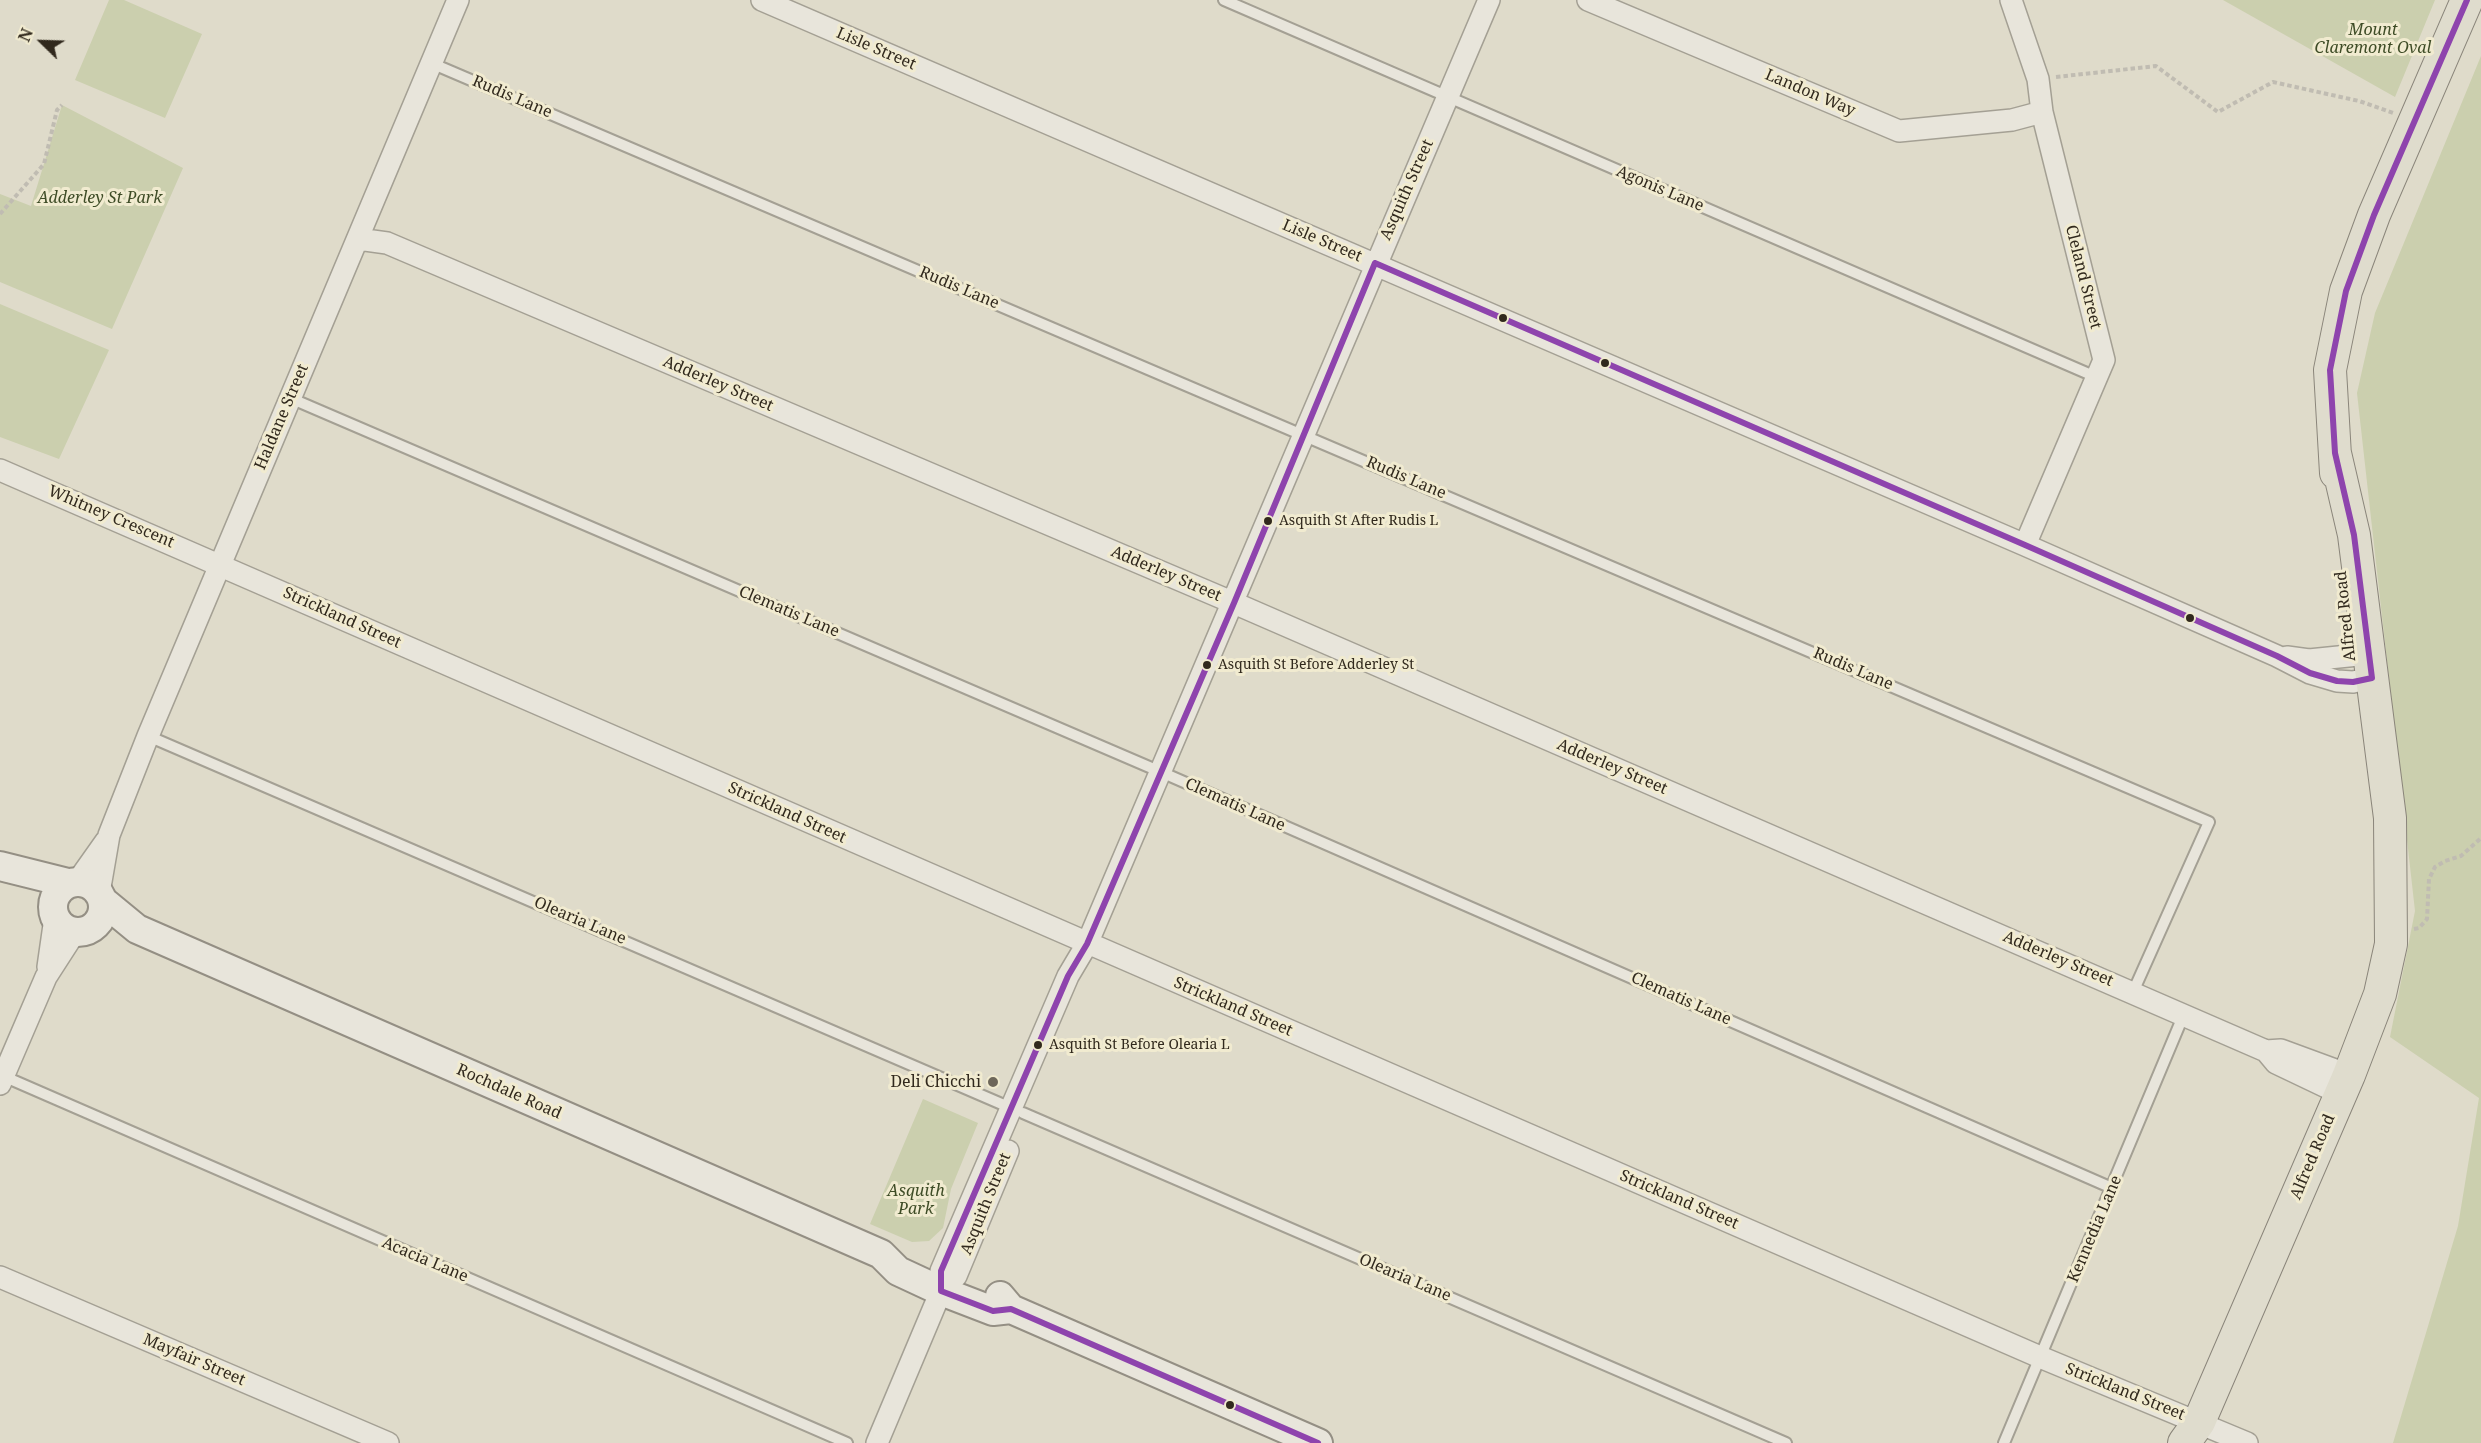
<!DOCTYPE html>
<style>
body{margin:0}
#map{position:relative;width:2481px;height:1443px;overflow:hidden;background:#dfdbca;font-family:"Noto Serif",serif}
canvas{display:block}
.north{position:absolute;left:12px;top:12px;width:60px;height:60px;-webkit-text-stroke:4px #f1ebd0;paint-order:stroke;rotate:293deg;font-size:16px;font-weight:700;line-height:24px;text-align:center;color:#31291d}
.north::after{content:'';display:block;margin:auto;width:21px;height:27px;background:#31291d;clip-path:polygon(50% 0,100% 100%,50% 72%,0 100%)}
</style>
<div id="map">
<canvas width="2481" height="1443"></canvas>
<div class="north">N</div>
</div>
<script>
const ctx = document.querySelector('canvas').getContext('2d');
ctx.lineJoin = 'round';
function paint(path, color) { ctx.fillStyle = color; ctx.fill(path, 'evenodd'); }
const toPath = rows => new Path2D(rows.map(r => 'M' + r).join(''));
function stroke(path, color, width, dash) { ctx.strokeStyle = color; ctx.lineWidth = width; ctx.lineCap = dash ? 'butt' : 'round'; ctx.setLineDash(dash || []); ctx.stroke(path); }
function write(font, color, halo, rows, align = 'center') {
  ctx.font = font + ' "Noto Serif",serif'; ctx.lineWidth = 6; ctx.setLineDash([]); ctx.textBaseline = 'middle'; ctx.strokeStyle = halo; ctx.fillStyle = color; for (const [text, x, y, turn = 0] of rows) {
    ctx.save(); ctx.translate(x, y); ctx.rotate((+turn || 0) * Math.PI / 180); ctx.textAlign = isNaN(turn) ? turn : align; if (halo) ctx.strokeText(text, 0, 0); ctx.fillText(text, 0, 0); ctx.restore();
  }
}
paint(toPath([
 [109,0,124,0,202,34,165,118,75,80],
 [2223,0,2435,0,2395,97],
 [2481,56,2481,1443,2393,1443,2458,1226,2479,1098,2390,1037,2415,911,2357,393,2375,313],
 [62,105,183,168,112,329,0,282,0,194,31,206],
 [0,304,109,350,59,459,0,437],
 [923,1099,978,1123,951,1189,943,1228,929,1241,912,1242,870,1224]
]), '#cbcfae');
const service = toPath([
 [1224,0,2096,377],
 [431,63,2209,822,2133,992],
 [290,398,1161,772,2112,1188],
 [148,736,1011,1108],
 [3,1076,847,1443],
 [1023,1113,1786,1443],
 [2004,1443,2184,1014]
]);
const minor = toPath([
 [762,0,2025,545,2277,656,2310,673,2337,681,2353,682,2372,678],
 [1588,0,1899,131,2012,120,2042,112],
 [2011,0,2038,79,2042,112,2104,360,2025,545],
 [358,239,387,243,1234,603,2266,1051,2281,1050,2349,1075],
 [0,470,2040,1357,2247,1443],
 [2287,657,2309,660,2368,654],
 [77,882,106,841],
 [99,893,109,835,148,736,458,0],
 [48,967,55,918],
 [2266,1051,2276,1063,2341,1094],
 [0,1084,46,977,75,932],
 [0,1277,388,1443],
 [941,1291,941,1271,1068,976,1087,944,1489,0],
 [877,1443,941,1291,956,1276,1008,1151]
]);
const secondary = toPath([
 [0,866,68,883],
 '53 907a25 25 0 1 1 50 0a25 25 0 1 1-50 0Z',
 [103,901,137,929,881,1254,898,1271,941,1291,993,1311,1011,1309],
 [1000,1296,1011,1309,1318,1443]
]);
const primary = toPath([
 [2336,473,2330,370,2346,291,2374,215,2467,0],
 [2184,1443,2199,1422,2349,1075,2380,994,2391,944,2390,818,2354,535,2335,453]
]);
stroke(service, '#a4a094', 14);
stroke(minor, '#a4a094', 24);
stroke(secondary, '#948f84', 32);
stroke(primary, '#8a857a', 34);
stroke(toPath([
 [2056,77,2156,66,2218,112,2273,82,2359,101,2393,113],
 [0,214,44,164,57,110,62,105],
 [2414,929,2419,928,2427,919,2429,879,2435,867,2445,861,2461,856,2481,838]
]), '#c0bcb2', 4, [4.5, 3]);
stroke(service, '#e8e5db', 10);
stroke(minor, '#e8e5db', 21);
stroke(secondary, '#e8e5db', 28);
stroke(primary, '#dfdccd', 32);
stroke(toPath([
 [1375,263,2025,545,2277,656,2310,673,2337,681,2353,682,2372,678,2354,535,2335,453,2330,370,2346,291,2374,215,2467,0],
 [1318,1443,1011,1309,993,1311,941,1291,941,1271,1068,976,1087,944,1234,603,1375,263]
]), '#8e44ad', 6);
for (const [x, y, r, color] of [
 [1503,318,5,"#31291d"],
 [1605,363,5,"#31291d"],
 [1268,521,5,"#31291d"],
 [2190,618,5,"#31291d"],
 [1207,665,5,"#31291d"],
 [1038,1045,5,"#31291d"],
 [993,1082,6,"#6e675a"],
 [1230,1405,5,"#31291d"]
]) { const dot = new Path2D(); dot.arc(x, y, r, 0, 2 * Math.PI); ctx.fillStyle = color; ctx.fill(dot); stroke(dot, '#f1ebd0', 2); }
write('14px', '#31291d', '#f1ebd0', [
 ["Asquith St After Rudis L",1279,521],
 ["Asquith St Before Adderley St",1218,665],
 ["Asquith St Before Olearia L",1049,1045]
], 'left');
write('italic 16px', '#3e4c26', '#f1ebd0', [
 ["Mount",2373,30],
 ["Claremont Oval",2373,48],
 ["Adderley St Park",100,198],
 ["Asquith",916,1191],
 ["Park",916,1209]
]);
write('16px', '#31291d', '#f1ebd0', [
 ["Lisle Street",876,49,23],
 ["Landon Way",1810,93,23],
 ["Rudis Lane",512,97,23],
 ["Agonis Lane",1660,189,23],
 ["Asquith Street",1407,190,-66],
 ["Lisle Street",1322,241,23],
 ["Cleland Street",2083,277,76],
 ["Rudis Lane",959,288,23],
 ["Adderley Street",718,384,23],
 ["Haldane Street",282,417,-67],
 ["Rudis Lane",1406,478,23],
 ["Whitney Crescent",111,517,23],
 ["Adderley Street",1166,574,23],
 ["Clematis Lane",789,612,23],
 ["Alfred Road",2346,616,-96],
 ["Strickland Street",342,618,24],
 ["Rudis Lane",1853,669,23],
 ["Adderley Street",1612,767,23],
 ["Clematis Lane",1235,805,24],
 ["Strickland Street",787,813,24],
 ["Olearia Lane",580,921,23],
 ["Adderley Street",2058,959,23],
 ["Clematis Lane",1681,999,24],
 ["Strickland Street",1233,1007,23],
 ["Rochdale Road",509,1092,24],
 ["Alfred Road",2313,1157,-67],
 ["Strickland Street",1679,1200,23],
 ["Asquith Street",986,1204,-68],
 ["Kennedia Lane",2095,1229,-67],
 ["Acacia Lane",425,1260,23],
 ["Olearia Lane",1405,1278,23],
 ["Mayfair Street",194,1360,23],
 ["Strickland Street",2125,1392,22]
]);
write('16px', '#31291d', '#f1ebd0', [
 ["Deli Chicchi",981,1082]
], 'right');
</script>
